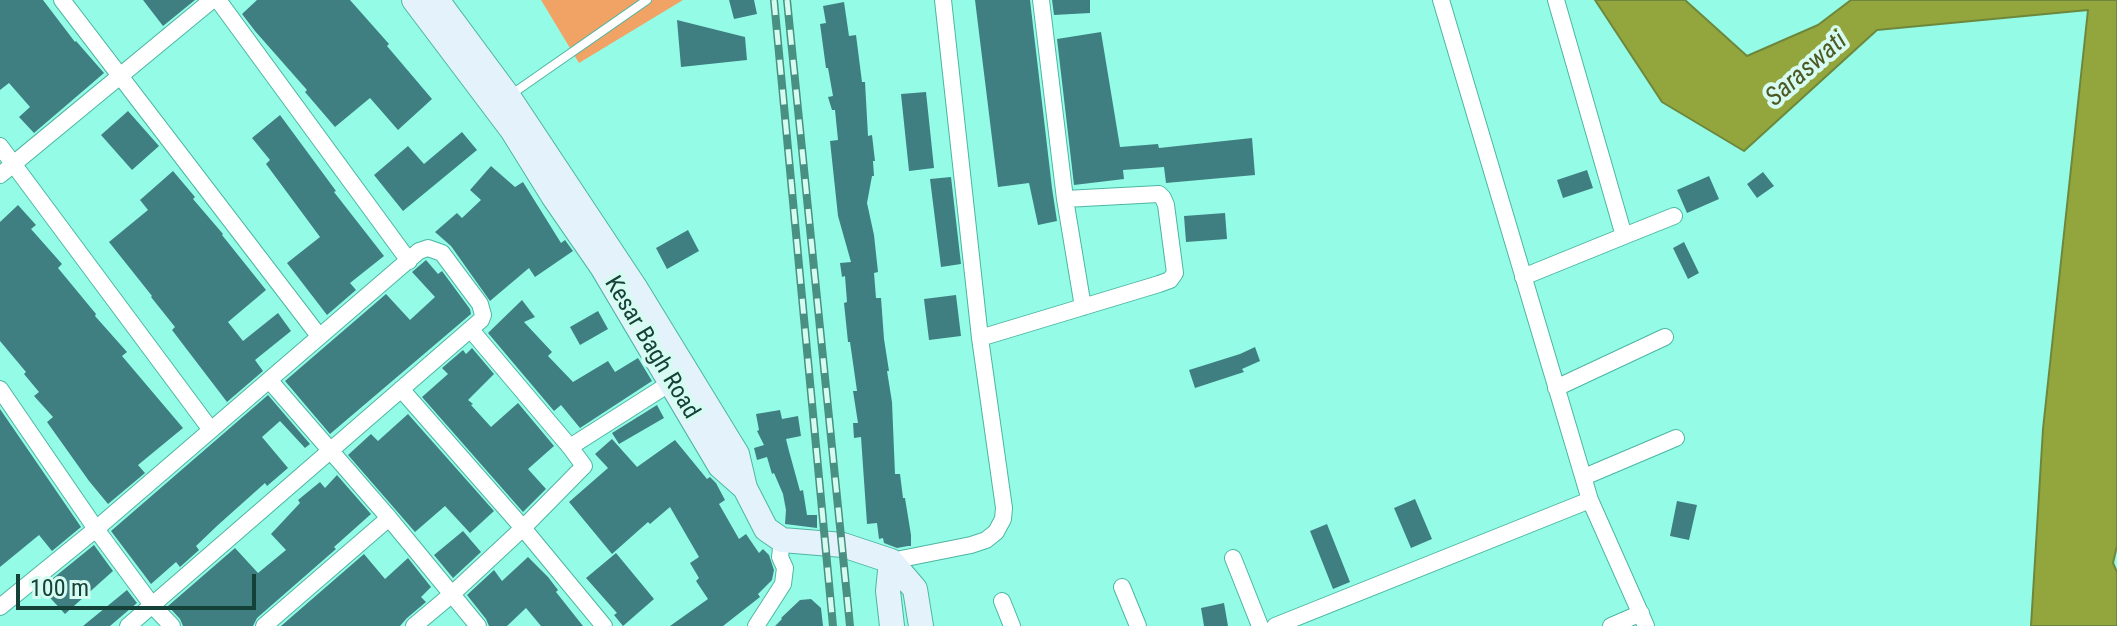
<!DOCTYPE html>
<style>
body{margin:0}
#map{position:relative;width:2117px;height:626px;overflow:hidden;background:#94fce6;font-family:"Roboto Condensed",sans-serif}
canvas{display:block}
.scale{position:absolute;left:16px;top:574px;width:240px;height:36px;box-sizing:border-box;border:4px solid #144138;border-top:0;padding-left:10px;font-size:24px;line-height:28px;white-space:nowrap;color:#144138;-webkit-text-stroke:6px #d6fcf2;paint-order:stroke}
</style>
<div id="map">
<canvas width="2117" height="626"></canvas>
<div class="scale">100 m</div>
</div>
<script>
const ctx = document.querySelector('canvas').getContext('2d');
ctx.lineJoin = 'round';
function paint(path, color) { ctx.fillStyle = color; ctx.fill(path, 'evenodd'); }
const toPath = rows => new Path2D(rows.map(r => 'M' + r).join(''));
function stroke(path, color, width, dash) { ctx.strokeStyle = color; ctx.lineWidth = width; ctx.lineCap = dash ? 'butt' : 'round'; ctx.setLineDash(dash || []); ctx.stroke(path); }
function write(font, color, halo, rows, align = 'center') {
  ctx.font = font + ' "Roboto Condensed",sans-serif'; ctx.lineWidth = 8; ctx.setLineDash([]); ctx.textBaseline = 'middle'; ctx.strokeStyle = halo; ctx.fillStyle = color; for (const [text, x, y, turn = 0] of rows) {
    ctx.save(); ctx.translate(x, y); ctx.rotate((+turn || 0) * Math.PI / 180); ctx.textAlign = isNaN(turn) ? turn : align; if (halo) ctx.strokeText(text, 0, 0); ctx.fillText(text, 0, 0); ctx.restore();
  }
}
paint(toPath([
 [541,0,683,0,579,63]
]), '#f0a364');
const water = toPath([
 [1595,0,1685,0,1747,56,1818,25,1851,0,2117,0,2117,546,2113,563,2117,572,2117,626,2031,626,2043,429,2088,10,1877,30,1744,151,1662,102,1595,0]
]);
paint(water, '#93a63e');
stroke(water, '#6d883c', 2);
paint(toPath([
 [0,0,43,0,75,42,76,41,104,73,34,133,19,117,30,107,9,83,0,90],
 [143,0,195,0,163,26],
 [257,0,350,0,389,44,387,46,432,99,398,130,370,98,335,127,305,92,307,90,255,31,242,14],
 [729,0,754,0,757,14,734,19],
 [975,0,1030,0,1052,188,1057,221,1038,225,1029,183,998,187],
 [1052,0,1090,0,1090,13,1054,15],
 [844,2,849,36,856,35,862,82,865,82,868,136,872,135,875,161,873,161,874,176,872,176,867,203,874,235,878,272,874,273,876,298,881,298,884,339,889,371,887,371,892,402,895,474,900,474,903,498,905,498,911,535,911,546,908,546,897,548,884,543,883,538,879,539,877,523,867,524,861,437,854,438,853,423,858,423,853,391,857,391,850,342,848,342,844,303,847,302,845,276,842,277,840,263,851,262,838,216,830,141,838,140,835,110,832,110,828,97,833,96,828,68,826,68,820,24,826,23,823,6],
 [677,20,745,37,747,60,681,67],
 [1101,32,1120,147,1158,144,1159,148,1252,138,1255,175,1166,183,1164,167,1123,170,1124,179,1074,185,1057,39],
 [926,92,934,168,909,171,901,94],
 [128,111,159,146,132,170,101,135],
 [280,115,336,191,334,192,384,256,350,283,356,290,327,315,287,263,320,237,266,164,270,160,252,138],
 [462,132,477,150,403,211,374,175,408,146,424,164],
 [491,166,515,187,523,182,561,243,565,240,573,251,535,277,529,268,490,301,451,246,435,232,457,213,462,218,481,200,470,190],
 [1587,170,1593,188,1563,198,1557,180],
 [173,171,195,197,193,199,223,234,222,235,266,290,228,322,243,341,278,313,291,331,255,360,263,371,227,402,172,330,175,327,151,297,152,296,109,242,148,210,140,200],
 [1763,172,1774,186,1757,198,1747,184],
 [1709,176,1719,199,1687,213,1677,190],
 [951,177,961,264,941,267,930,179],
 [18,205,36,225,31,229,62,264,58,268,96,314,95,316,127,352,122,356,183,428,138,465,145,473,108,504,89,481,47,422,53,417,34,396,39,392,24,374,26,372,0,341,0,222],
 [1225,213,1227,239,1186,242,1184,216],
 [688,230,699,251,667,269,656,248],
 [1684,242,1699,273,1688,279,1673,248],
 [426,260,438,274,442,271,470,309,471,314,330,434,285,381,386,294,410,320,435,297,412,272],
 [956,295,961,336,929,340,924,299],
 [522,300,535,317,524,322,552,352,548,356,573,382,608,361,615,372,638,358,652,381,580,428,561,405,554,411,488,333],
 [598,311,608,329,580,345,570,327],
 [1255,347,1260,361,1242,369,1244,372,1195,388,1189,370,1240,354],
 [472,348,494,374,468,400,473,404,471,405,491,427,518,403,554,446,528,469,546,489,523,512,422,397,448,374,442,368,463,350,466,354],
 [268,395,310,444,305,448,280,421,262,437,288,468,267,486,265,483,218,525,196,546,199,550,180,567,176,562,151,584,111,531],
 [657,405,664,418,619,444,612,433],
 [0,409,81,527,52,551,39,535,0,567],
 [780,410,782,419,798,416,801,436,786,439,789,451,800,491,803,490,807,515,817,515,817,528,785,524,786,510,783,494,774,473,772,474,767,457,757,460,754,448,764,445,757,431,759,430,756,414],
 [408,414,494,511,470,533,445,506,415,532,348,455,371,434,378,441],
 [612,439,637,467,675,440,707,479,710,477,716,483,725,500,719,504,739,539,746,534,759,553,763,549,769,555,774,570,772,580,758,594,760,597,723,626,670,626,708,599,696,581,699,578,690,563,699,557,670,507,650,524,648,522,612,554,569,502,608,468,595,454],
 [337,475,371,514,334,547,336,549,257,618,253,626,183,626,180,619,168,606,235,548,258,573,286,550,271,534,300,503,298,500,320,482,325,488],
 [1415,499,1432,539,1411,548,1394,508],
 [1677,501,1697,505,1689,540,1670,536],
 [1327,524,1350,582,1333,589,1310,531],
 [463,531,481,552,453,578,434,555],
 [94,545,113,571,65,614,41,588],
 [616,553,654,599,623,626,614,615,617,613,586,578],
 [364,554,385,579,408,558,431,587,421,597,426,602,407,618,400,626,281,626],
 [528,557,548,577,558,590,556,592,583,626,541,626,526,608,507,626,489,626,486,619,467,595,494,570,502,581],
 [127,590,137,603,110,626,83,626],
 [811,599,821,608,823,626,775,626,782,619,781,618,800,600],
 [1224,603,1228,626,1204,626,1201,608]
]), '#3f7f82');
const service = toPath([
 [509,96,647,0]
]);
const minor = toPath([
 [62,0,319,336],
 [218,0,409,261],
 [1041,0,1065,199,1083,307],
 [1441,0,1590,500,1646,626],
 [0,146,211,430],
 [0,175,212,0],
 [1624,236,1674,216],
 [1523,277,1624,236,1556,0],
 [980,338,1159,284,1170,280,1175,273,1166,205,1163,198,1159,194,1065,199],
 [270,381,389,518,478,626],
 [1556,388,1665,337],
 [0,389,96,529,152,605,172,626],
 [401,389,523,528,604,626],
 [570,447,672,382],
 [1584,477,1676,438],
 [1233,558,1260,626],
 [891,561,971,545,986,540,996,532,1003,519,1004,508,980,338,943,0],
 [1122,587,1138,626],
 [1002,601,1012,626],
 [0,607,96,529,419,251,428,248,442,253,480,304,483,315,481,320,128,626],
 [264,626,389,518],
 [414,626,451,595,523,528,584,466,570,447,471,330],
 [756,626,783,584,785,568,780,557,782,540],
 [1275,626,1590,500],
 [1611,626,1641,613]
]);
const secondary = toPath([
 [414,0,512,130,553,196,602,267,720,466,745,488,766,529,782,540,843,545,891,561,915,589,921,626],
 [437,0,508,96,636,289,737,454,745,488],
 [891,561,888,591,892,626]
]);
stroke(service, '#4cb6a2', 10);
stroke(minor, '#4cb6a2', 18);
stroke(secondary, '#4cb6a2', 26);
stroke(service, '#fff', 8);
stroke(minor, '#fff', 16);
stroke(secondary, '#e4f2fb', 24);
const rail = toPath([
 [774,0,833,626],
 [787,0,850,626]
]);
stroke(rail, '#4a9082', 8);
stroke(rail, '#d6fcf2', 5, [15]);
write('24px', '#144138', '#d6fcf2', [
 ["Kesar Bagh Road",651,348,59]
]);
write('italic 26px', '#4d5822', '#d6fcf2', [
 ["Saraswati",1807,70,-41]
]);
</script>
